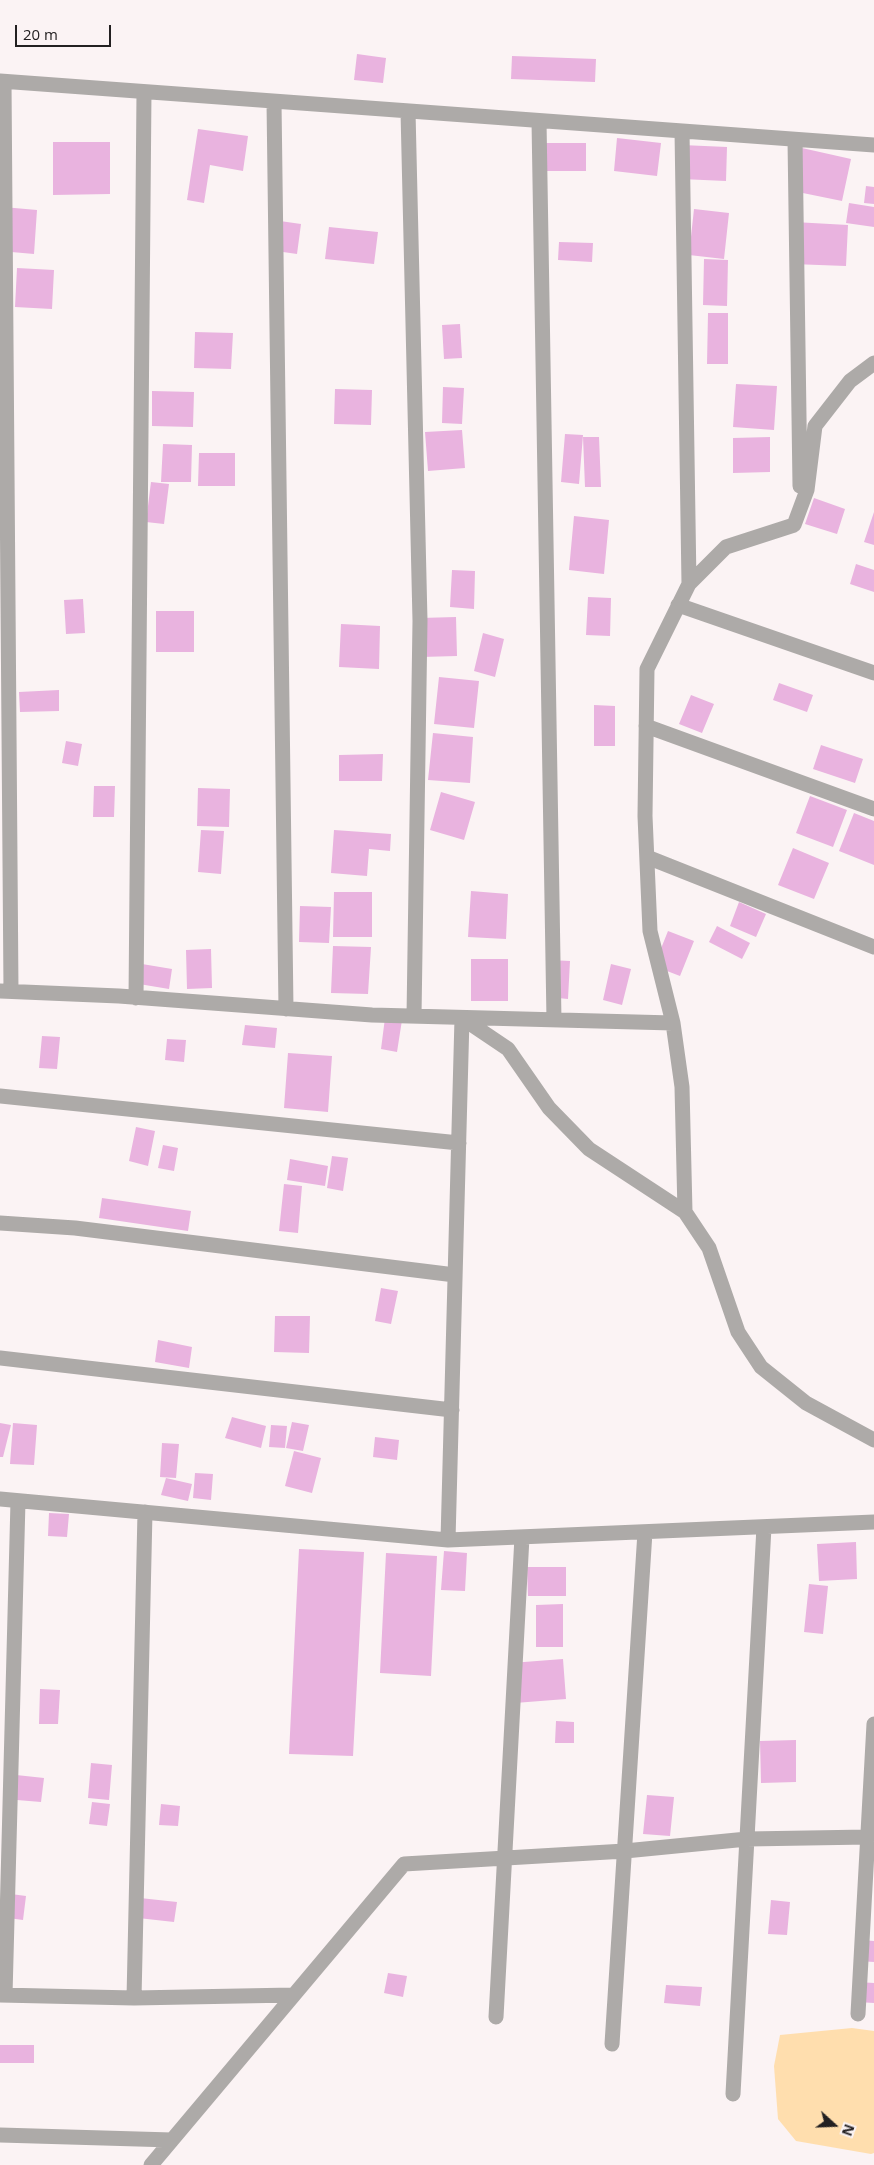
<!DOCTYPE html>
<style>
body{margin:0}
#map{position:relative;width:874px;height:2165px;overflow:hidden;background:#fbf3f4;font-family:"Open Sans",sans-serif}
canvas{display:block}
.north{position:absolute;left:809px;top:2100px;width:50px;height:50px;-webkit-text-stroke:4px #fbf3f4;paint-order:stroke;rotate:110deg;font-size:14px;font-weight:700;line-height:20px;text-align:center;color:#232021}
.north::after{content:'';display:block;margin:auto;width:18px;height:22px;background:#232021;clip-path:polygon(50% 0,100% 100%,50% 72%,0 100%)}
.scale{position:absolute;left:15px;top:25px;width:96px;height:22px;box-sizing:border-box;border:2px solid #232021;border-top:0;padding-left:6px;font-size:15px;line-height:18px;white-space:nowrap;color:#232021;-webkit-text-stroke:4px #fbf3f4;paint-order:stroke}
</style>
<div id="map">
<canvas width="874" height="2165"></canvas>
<div class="north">N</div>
<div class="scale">20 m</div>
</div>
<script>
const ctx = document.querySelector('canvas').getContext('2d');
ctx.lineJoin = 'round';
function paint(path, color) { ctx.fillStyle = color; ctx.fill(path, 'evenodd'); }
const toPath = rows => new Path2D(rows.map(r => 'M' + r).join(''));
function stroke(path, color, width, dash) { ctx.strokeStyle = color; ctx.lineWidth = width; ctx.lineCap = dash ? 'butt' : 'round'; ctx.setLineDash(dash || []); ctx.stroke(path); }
paint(toPath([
 [852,2028,874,2031,874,2153,871,2154,796,2141,778,2119,774,2066,780,2035]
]), '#ffdeae');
paint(toPath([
 [357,54,386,58,383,83,354,80],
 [512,56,596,59,595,82,511,79],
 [198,129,248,136,243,171,210,165,204,203,187,200],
 [617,138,661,143,657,176,614,171],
 [53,142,110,142,110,194,53,195],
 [541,143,586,143,586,171,541,171],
 [682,145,727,147,726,181,681,179],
 [802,148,851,159,842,201,793,191],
 [866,186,874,187,874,204,864,203],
 [849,203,874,207,874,227,846,223],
 [3,207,37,210,34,254,0,251],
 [694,209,729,213,724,259,689,255],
 [273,220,301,224,297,254,269,250],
 [794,222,848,225,846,266,792,264],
 [329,227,378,232,374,264,325,259],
 [559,242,593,243,592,262,558,260],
 [704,259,728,260,727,306,703,305],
 [17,268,54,270,52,309,15,307],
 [708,313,728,313,728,364,707,364],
 [460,324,462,358,444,359,442,325],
 [195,332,233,333,231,369,194,368],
 [736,384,777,386,774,430,733,427],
 [443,387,464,388,462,424,442,423],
 [335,389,372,390,371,425,334,424],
 [152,391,194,392,193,427,152,426],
 [462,430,465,468,428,471,425,432],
 [565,434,583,435,579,484,561,482],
 [583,437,599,437,601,487,585,487],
 [770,437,770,472,733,473,733,438],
 [163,444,192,445,191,482,161,482],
 [199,453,235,453,235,486,198,486],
 [151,482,169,484,164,524,146,522],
 [814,498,845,509,837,534,805,524],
 [874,512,874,545,864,542],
 [574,516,609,520,604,574,569,570],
 [856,564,874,570,874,592,850,584],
 [452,570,475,571,474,609,450,607],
 [588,597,611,598,610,636,586,635],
 [83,599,85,633,66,634,64,600],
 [156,611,194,611,194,652,156,652],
 [456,617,457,656,421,657,420,618],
 [341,624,380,626,379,669,339,667],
 [483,633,504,639,495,677,474,671],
 [439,677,479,681,474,728,434,724],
 [779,683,813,695,807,712,773,700],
 [59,690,59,711,20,712,19,692],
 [691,695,714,704,702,733,679,724],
 [594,705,615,706,615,746,594,746],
 [433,733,473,737,470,783,428,780],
 [66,741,82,744,78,766,62,763],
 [821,745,863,759,855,783,813,769],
 [383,754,382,781,339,781,339,755],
 [94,786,115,786,114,817,93,817],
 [198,788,230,789,229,827,197,826],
 [441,792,475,802,464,840,430,830],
 [810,796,847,810,833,847,796,833],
 [854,813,874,821,874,865,839,851],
 [201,830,224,831,221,874,198,872],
 [334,830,391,834,390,851,369,849,367,876,331,873],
 [793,848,829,863,814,899,778,885],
 [471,891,508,894,506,939,468,937],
 [334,892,372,892,372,937,333,937],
 [739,902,766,914,756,937,730,926],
 [300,906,331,907,329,943,299,942],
 [717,926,750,943,742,959,709,942],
 [668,931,694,941,680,976,654,966],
 [333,946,371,947,368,994,331,993],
 [211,949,212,988,187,989,186,950],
 [471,959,508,959,508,1001,471,1001],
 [550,960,570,961,568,999,548,997],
 [142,964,172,969,169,989,139,984],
 [611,964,631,969,622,1005,603,1000],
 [385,1018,402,1020,397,1052,381,1049],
 [245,1025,277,1028,275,1048,242,1045],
 [42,1036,60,1037,57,1069,39,1068],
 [167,1039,186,1040,184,1062,165,1060],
 [288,1053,332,1056,328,1112,284,1108],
 [136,1127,155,1131,148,1166,129,1161],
 [163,1145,178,1148,174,1171,158,1168],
 [332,1156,348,1158,343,1191,327,1188],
 [290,1159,328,1166,325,1186,287,1180],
 [284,1184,302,1186,298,1233,279,1231],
 [102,1198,191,1211,188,1231,99,1218],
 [381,1288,398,1291,391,1324,375,1321],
 [275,1316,310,1316,309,1353,274,1352],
 [158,1340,192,1347,189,1368,155,1362],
 [232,1417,266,1426,261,1448,225,1438],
 [292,1422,309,1425,303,1451,286,1448],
 [0,1423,11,1425,3,1457,0,1457],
 [13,1423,37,1425,34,1465,10,1464],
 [271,1425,287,1426,285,1448,269,1447],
 [375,1437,399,1440,397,1460,373,1457],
 [162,1443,179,1444,176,1478,160,1477],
 [294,1451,321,1458,312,1493,285,1486],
 [195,1473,213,1474,211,1500,193,1498],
 [166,1478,192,1484,188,1501,161,1495],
 [49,1513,69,1514,67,1537,48,1536],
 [856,1542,857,1579,819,1581,817,1544],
 [299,1549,364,1552,353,1756,289,1754],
 [444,1551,467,1553,465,1591,441,1590],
 [386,1553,437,1556,431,1676,380,1673],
 [527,1567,566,1567,566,1596,528,1596],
 [809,1584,828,1586,823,1634,804,1632],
 [563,1604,563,1647,536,1647,536,1605],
 [563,1659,566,1699,515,1703,511,1663],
 [40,1689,60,1690,58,1724,39,1724],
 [556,1721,574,1722,574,1743,555,1743],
 [796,1740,796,1782,761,1783,760,1741],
 [91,1763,112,1765,109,1800,88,1798],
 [7,1774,44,1778,41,1802,5,1799],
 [647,1795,674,1797,670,1836,643,1834],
 [92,1802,110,1804,107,1826,89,1824],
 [161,1804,180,1806,178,1826,159,1825],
 [11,1894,26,1896,23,1920,8,1918],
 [140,1898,177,1902,174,1922,138,1918],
 [771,1900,790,1902,787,1935,768,1934],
 [860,1940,874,1941,874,1962,859,1961],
 [388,1973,407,1976,403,1997,384,1993],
 [858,1982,874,1983,874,2003,857,2002],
 [666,1985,702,1987,700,2006,664,2003],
 [0,2045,34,2045,34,2063,0,2063]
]), '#e9b3df');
stroke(toPath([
 [0,81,874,145],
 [4,82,11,991],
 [274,102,286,1009],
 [408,111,420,621,414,1016],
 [539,121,554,1020],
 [682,131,689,584],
 [795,140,800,486],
 [678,605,874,673],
 [646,726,874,809],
 [647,857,874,947],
 [0,991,119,996,372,1015,673,1023],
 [136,998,144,92],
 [462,1018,508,1049,549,1108,589,1149,685,1212,709,1248,738,1332,761,1367,806,1403,874,1440],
 [0,1096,459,1143],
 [685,1212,682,1087,673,1023,650,931,645,816,647,669,689,584,726,547,794,525,807,490,815,426,850,381,874,363],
 [0,1223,75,1228,455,1275],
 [0,1358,452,1410],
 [0,1499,448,1540,874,1522],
 [448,1540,462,1018],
 [0,1995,134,1998,293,1995],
 [5,1995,18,1501],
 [134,1998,145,1512],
 [858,2014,874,1724],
 [496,2017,522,1537],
 [612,2044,645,1532],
 [733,2094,764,1527],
 [0,2135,172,2140],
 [151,2165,404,1864,625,1851,747,1839,868,1837]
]), '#adaaa8', 15);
</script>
